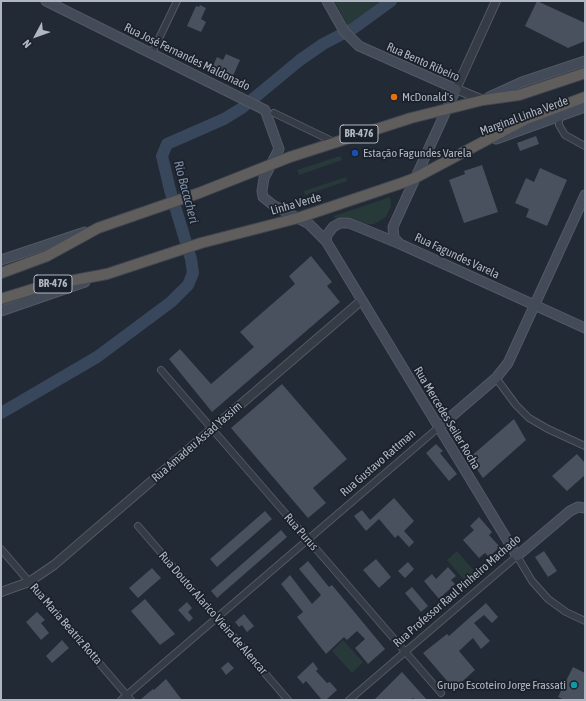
<!DOCTYPE html>
<meta charset="utf-8">
<style>
body{margin:0}
#map{position:relative;width:586px;height:701px;overflow:hidden;background:#222a35;font-family:"Asap Condensed",sans-serif}
canvas{display:block}
.frame{position:absolute;inset:0;border:2px solid #b0b6c2;pointer-events:none}
.north{position:absolute;left:16px;top:16px;width:40px;height:40px;-webkit-text-stroke:3px #1b212a;paint-order:stroke;rotate:229deg;font-size:11px;font-weight:700;line-height:16px;text-align:center;color:#b0b6c2}
.north::after{content:'';display:block;margin:auto;width:14px;height:18px;background:#b0b6c2;clip-path:polygon(50% 0,100% 100%,50% 72%,0 100%)}
</style>
<div id="map">
<canvas width="586" height="701"></canvas>
<div class="frame"></div>
<div class="north">N</div>
</div>
<script>
const ctx = document.querySelector('canvas').getContext('2d');
ctx.lineJoin = 'round';
function paint(path, color) { ctx.fillStyle = color; ctx.fill(path, 'evenodd'); }
const toPath = rows => new Path2D(rows.map(r => 'M' + r).join(''));
function stroke(path, color, width, dash) { ctx.strokeStyle = color; ctx.lineWidth = width; ctx.lineCap = dash ? 'butt' : 'round'; ctx.setLineDash(dash || []); ctx.stroke(path); }
function write(font, color, halo, rows, align = 'center') {
  ctx.font = font + ' "Asap Condensed",sans-serif'; ctx.lineWidth = 3.5; ctx.setLineDash([]); ctx.textBaseline = 'middle'; ctx.strokeStyle = halo; ctx.fillStyle = color; for (const [text, x, y, turn = 0] of rows) {
    ctx.save(); ctx.translate(x, y); ctx.rotate((+turn || 0) * Math.PI / 180); ctx.textAlign = isNaN(turn) ? turn : align; if (halo) ctx.strokeText(text, 0, 0); ctx.fillText(text, 0, 0); ctx.restore();
  }
}
paint(toPath([
 [334,1,380,1,348,26],
 [340,156,342,160,299,175,297,170],
 [346,177,347,181,305,195,304,191],
 [390,197,391,206,386,217,374,224,367,224,350,217,335,218,334,216],
 [457,551,476,573,466,582,447,560],
 [343,640,363,662,352,673,332,651]
]), '#28393a');
stroke(toPath([
 [1,413,97,357,171,302,188,285,193,273,191,259,170,190,162,156,167,144,224,119,242,108,300,60,323,44,354,28,391,1]
]), '#39475c', 12);
paint(toPath([
 [537,1,585,23,585,41,568,48,525,26],
 [200,5,206,8,201,19,206,22,201,32,187,26,196,6,199,7],
 [226,54,240,60,233,76,231,75,230,78,212,68,217,57,223,60],
 [536,136,539,144,520,151,517,143],
 [482,165,498,212,464,223,449,180,465,174,464,171],
 [540,168,567,180,547,226,526,217,529,209,515,203,526,178,534,182],
 [311,256,332,282,327,286,340,302,212,412,169,359,180,349,211,384,254,347,240,332,295,284,289,276],
 [282,384,347,459,313,488,326,503,308,518,231,428],
 [514,419,526,440,483,478,469,458],
 [436,444,443,451,440,453,457,474,449,481,426,453],
 [577,454,585,463,585,475,567,491,552,476],
 [394,498,414,521,404,531,414,542,409,547,398,535,395,538,379,519,366,531,354,516,362,510,370,520],
 [265,511,272,519,217,567,210,559],
 [479,517,492,532,489,535,500,547,489,557,485,553,479,558,463,540,474,530,470,526],
 [281,530,287,537,217,598,211,591],
 [544,551,557,571,548,577,535,557],
 [376,559,391,577,379,588,363,570],
 [308,561,329,587,332,585,385,649,368,664,355,648,365,639,357,631,347,640,344,637,326,654,297,617,303,612,281,584,290,575,312,604,321,595,299,569],
 [408,562,414,569,405,578,398,571],
 [448,567,456,576,451,580,455,584,439,599,424,581,432,574,436,579],
 [152,568,161,578,138,598,129,588],
 [412,587,428,606,421,612,405,593],
 [145,599,175,634,160,645,131,611],
 [187,602,192,608,188,612,193,618,189,622,178,610],
 [486,603,498,617,492,623,484,615,474,623,490,641,481,649,473,638,459,651,475,670,454,689,423,653,447,634,449,636],
 [37,612,45,620,41,623,49,633,41,640,26,622],
 [244,614,254,626,247,632,242,625,239,627,235,622],
 [62,640,69,648,52,663,46,656],
 [228,662,234,668,226,675,221,668],
 [313,662,318,669,316,671,327,683,330,682,337,690,326,700,322,700,306,681,303,684,297,677],
 [573,667,585,673,584,700,565,700,558,697],
 [402,672,427,700,415,700,413,698,410,700,374,700],
 [166,679,182,700,140,700,153,689,154,690]
]), '#49515e');
const minor = toPath([
 [152,53,177,1],
 [274,113,334,142],
 [559,116,559,125,565,135,585,146],
 [161,370,441,693],
 [496,378,516,405,529,418,548,429,585,446],
 [138,526,288,700],
 [1,549,131,700],
 [121,700,439,427],
 [349,700,517,556,532,581,548,599,566,612,585,621]
]);
const tertiary = toPath([
 [483,100,456,89,496,1],
 [1,592,29,582,54,565,362,300]
]);
const secondary = toPath([
 [46,1,265,110,279,149,264,178,262,191,263,197,273,205,309,224,326,241,517,556,570,511,578,507,585,508],
 [327,1,344,31,359,46,456,89,393,227,394,238,400,244],
 [489,97,522,82,585,61],
 [496,139,585,107],
 [326,241,327,235,333,227,340,223,349,223,400,244,585,328],
 [1,260,85,232],
 [1,311,85,282],
 [439,427,496,378,508,363,585,195]
]);
const trunk = toPath([
 [1,273,47,256,98,228,199,193,290,157,411,118,483,100,519,95,585,73],
 [1,299,43,286,107,274,201,243,298,218,399,184,415,178,526,119,585,97]
]);
stroke(minor, '#535963', 8);
stroke(tertiary, '#535963', 10);
stroke(secondary, '#535963', 11);
stroke(trunk, '#404650', 12);
stroke(minor, '#363c46', 6);
stroke(tertiary, '#363c46', 8);
stroke(secondary, '#444b58', 9);
stroke(trunk, '#605e5c', 10);
for (const [x, y, r, color] of [
 [394,97,4,"#e8710a"],
 [355,153,4,"#1a4fb4"],
 [574,685,4,"#0f9aa8"]
]) { const dot = new Path2D(); dot.arc(x, y, r, 0, 2 * Math.PI); ctx.fillStyle = color; ctx.fill(dot); stroke(dot, '#1b212a', 1.5); }
for (const [x, y, w] of [
 [359,134,38],
 [53,284,38]
]) { const box = new Path2D(); box.roundRect(x - w / 2, y - 9, w, 18, 3); ctx.fillStyle = '#1b212a'; ctx.fill(box); stroke(box, '#b0b6c2', 1); }
write('bold 11px', '#b0b6c2', null, [
 ["BR-476",359,134],
 ["BR-476",53,284]
]);
write('12px', '#b0b6c2', '#1b212a', [
 ["Rua José Fernandes Maldonado",187,57,26],
 ["Rua Bento Ribeiro",423,62,24],
 ["Marginal Linha Verde",524,116,-20],
 ["Linha Verde",296,204,-16],
 ["Rua Fagundes Varela",457,256,25],
 ["Rua Mercedes Seiler Rocha",447,418,59],
 ["Rua Amadeu Assad Yassim",197,442,-41],
 ["Rua Gustavo Rattman",378,463,-41],
 ["Rua Purus",301,532,49],
 ["Rua Professor Raul Pinheiro Machado",457,591,-41],
 ["Rua Doutor Alarico Vieira de Alencar",213,613,49],
 ["Rua Maria Beatriz Rotta",66,624,49]
]);
write('12px', '#b0b6c2', '#1b212a', [
 ["McDonald's",402,97],
 ["Estação Fagundes Varela",363,153],
 ["Grupo Escoteiro Jorge Frassati",566,685,"right"]
], 'left');
write('italic 13px', '#7c8da7', '#1b212a', [
 ["Rio Bacacheri",186,192,75]
]);
</script>
